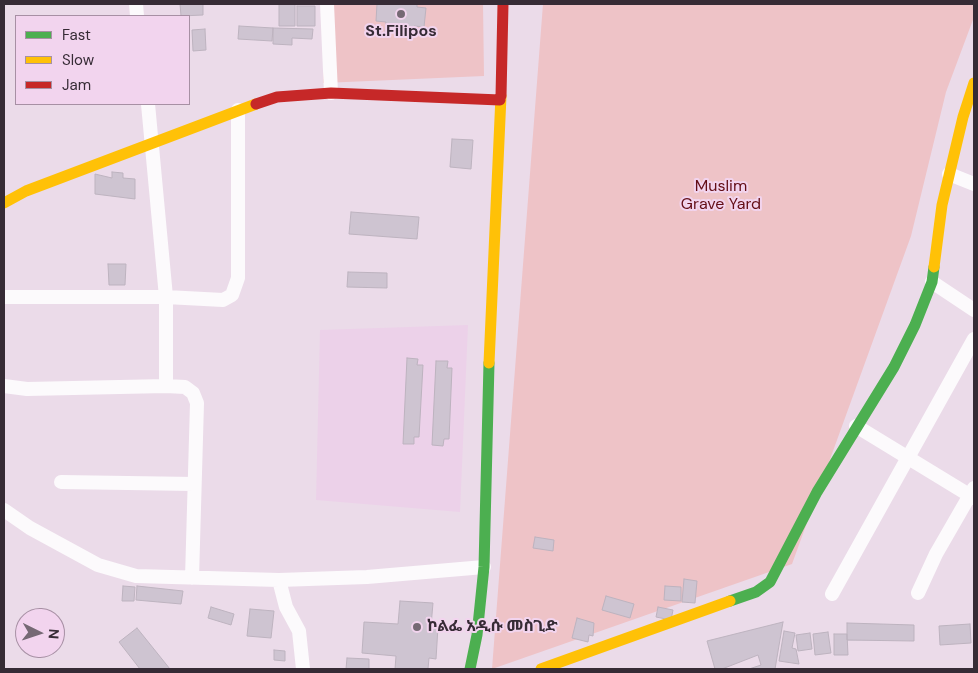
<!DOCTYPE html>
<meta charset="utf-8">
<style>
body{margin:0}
#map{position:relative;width:978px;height:673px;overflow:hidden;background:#ebdbe9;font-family:"DM Sans",sans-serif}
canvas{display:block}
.frame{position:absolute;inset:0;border:5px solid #362b35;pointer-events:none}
.legend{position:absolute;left:15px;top:15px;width:175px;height:90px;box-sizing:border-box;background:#f2d4ee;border:1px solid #a790a4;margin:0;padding:6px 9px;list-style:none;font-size:15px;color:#362b35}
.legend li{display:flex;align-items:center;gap:10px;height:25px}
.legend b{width:25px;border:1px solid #a790a4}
.north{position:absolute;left:15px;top:608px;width:50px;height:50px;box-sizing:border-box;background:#f2d4ee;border:1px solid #a790a4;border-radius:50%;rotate:94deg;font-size:14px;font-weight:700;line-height:20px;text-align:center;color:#362b35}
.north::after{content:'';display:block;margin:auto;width:18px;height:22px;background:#756974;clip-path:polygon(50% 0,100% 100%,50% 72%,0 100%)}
</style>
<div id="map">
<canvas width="978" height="673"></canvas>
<div class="frame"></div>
<ul class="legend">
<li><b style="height:6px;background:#4caf50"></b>Fast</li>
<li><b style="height:6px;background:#ffc107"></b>Slow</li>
<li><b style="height:6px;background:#c62828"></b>Jam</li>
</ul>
<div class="north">N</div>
</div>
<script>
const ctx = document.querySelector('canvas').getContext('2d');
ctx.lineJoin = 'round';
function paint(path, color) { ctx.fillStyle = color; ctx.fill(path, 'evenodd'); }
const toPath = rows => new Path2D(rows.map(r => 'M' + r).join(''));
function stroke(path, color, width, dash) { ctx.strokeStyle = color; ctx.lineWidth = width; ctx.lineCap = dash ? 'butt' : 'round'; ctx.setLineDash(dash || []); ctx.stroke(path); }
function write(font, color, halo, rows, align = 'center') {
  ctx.font = font + ' "DM Sans","Noto Sans Ethiopic",sans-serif'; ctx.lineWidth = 4; ctx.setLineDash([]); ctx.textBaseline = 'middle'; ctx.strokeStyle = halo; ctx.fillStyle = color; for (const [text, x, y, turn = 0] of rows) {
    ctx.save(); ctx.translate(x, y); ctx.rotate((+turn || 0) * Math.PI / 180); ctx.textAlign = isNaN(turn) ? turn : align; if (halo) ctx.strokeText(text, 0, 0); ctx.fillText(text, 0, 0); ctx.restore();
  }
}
paint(toPath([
 [468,325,460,512,316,500,320,330]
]), '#ecd1e9');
paint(toPath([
 [325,4,483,4,484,76,323,83],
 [543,4,974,4,974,17,946,92,911,236,792,564,492,669]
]), '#eec3c7');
const building = toPath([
 [180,4,203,4,203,15,181,16,180,4],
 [279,4,295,4,295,26,279,26,279,4],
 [377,4,417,4,417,7,426,8,424,27,414,26,413,35,385,32,386,22,376,21,377,4],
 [297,6,315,6,315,26,297,26,297,6],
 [239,26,273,28,272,41,238,39,239,26],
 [273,28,313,29,312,39,292,38,292,45,273,44,273,28],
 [205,29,206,50,193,51,192,30,205,29],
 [452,139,473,140,471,169,450,167,452,139],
 [112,172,123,173,123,178,135,179,135,199,95,194,95,174,112,178,112,172],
 [351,212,419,217,417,239,349,234,351,212],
 [108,264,126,264,125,285,109,285,108,264],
 [348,272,387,273,387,288,347,287,348,272],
 [407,358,418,359,417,365,423,365,419,437,414,437,414,444,403,444,407,358],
 [436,361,448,361,447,368,452,368,449,439,444,439,443,446,432,445,436,361],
 [535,537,554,540,553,551,533,548,535,537],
 [684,579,697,581,695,603,682,602,684,579],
 [123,586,135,587,134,601,122,601,123,586],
 [137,586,183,591,181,604,136,600,137,586],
 [665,586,681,587,681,601,664,600,665,586],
 [606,596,634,604,630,618,602,610,606,596],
 [400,601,433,603,431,626,438,627,436,659,429,658,428,669,395,669,396,656,362,653,364,622,398,624,400,601],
 [211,607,234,614,231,625,208,618,211,607],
 [658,607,673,610,671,620,656,617,658,607],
 [250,609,274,611,271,638,247,636,250,609],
 [577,618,594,623,593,636,589,635,588,642,572,638,577,618],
 [783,622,775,669,749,669,761,665,758,655,722,669,715,669,707,641,783,622],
 [847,623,914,625,914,641,847,640,847,623],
 [970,624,971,643,940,645,939,626,970,624],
 [137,628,170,669,140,669,119,642,137,628],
 [784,631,795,633,792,648,796,649,799,664,779,661,784,631],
 [828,632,831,653,815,655,813,634,828,632],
 [810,633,812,649,798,651,796,635,810,633],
 [834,634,847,634,848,655,834,655,834,634],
 [274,650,285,651,285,661,274,660,274,650],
 [347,658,369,659,369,669,346,669,347,658]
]);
paint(building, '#cec4d1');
stroke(building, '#bdb3bf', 1);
stroke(toPath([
 [136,4,137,16],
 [327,4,331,93],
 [148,104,166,297,166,386],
 [949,174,974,184],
 [932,282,974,310],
 [4,297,166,297,223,300,232,295,238,278,238,110],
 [4,386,27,389,166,386,185,387,193,393,197,403,192,578],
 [856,426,974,498],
 [61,482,194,484],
 [4,510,30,528,98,565,136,576,279,580,367,577,484,567],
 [279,580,286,607,299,631,303,669],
 [918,593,936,554,974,488],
 [832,594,974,339]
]), '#fcfafc', 14);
stroke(toPath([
 [730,601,756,592,770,582,817,492,894,367,915,325,932,282,934,267],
 [470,669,477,635,484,567,489,363]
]), '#4caf50', 11);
stroke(toPath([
 [4,203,26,191,256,104],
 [934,267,942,205,963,117,974,83],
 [489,363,501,96],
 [541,669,730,601]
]), '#ffc107', 11);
stroke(toPath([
 [501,96,503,4],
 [256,104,277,97,331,93,500,100]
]), '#c62828', 11);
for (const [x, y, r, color] of [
 [401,14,5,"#756974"],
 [417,627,5,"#756974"]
]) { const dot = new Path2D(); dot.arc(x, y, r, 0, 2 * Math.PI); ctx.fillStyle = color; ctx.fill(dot); stroke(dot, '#f2d4ee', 2); }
write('bold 16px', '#362b35', '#f2d4ee', [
 ["St.Filipos",401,32],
 ["ኮልፌ አዲሱ መስጊድ",427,627,"left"]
]);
write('16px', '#630d16', '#f2d4ee', [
 ["Muslim",721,187],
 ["Grave Yard",721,205]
]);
</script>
